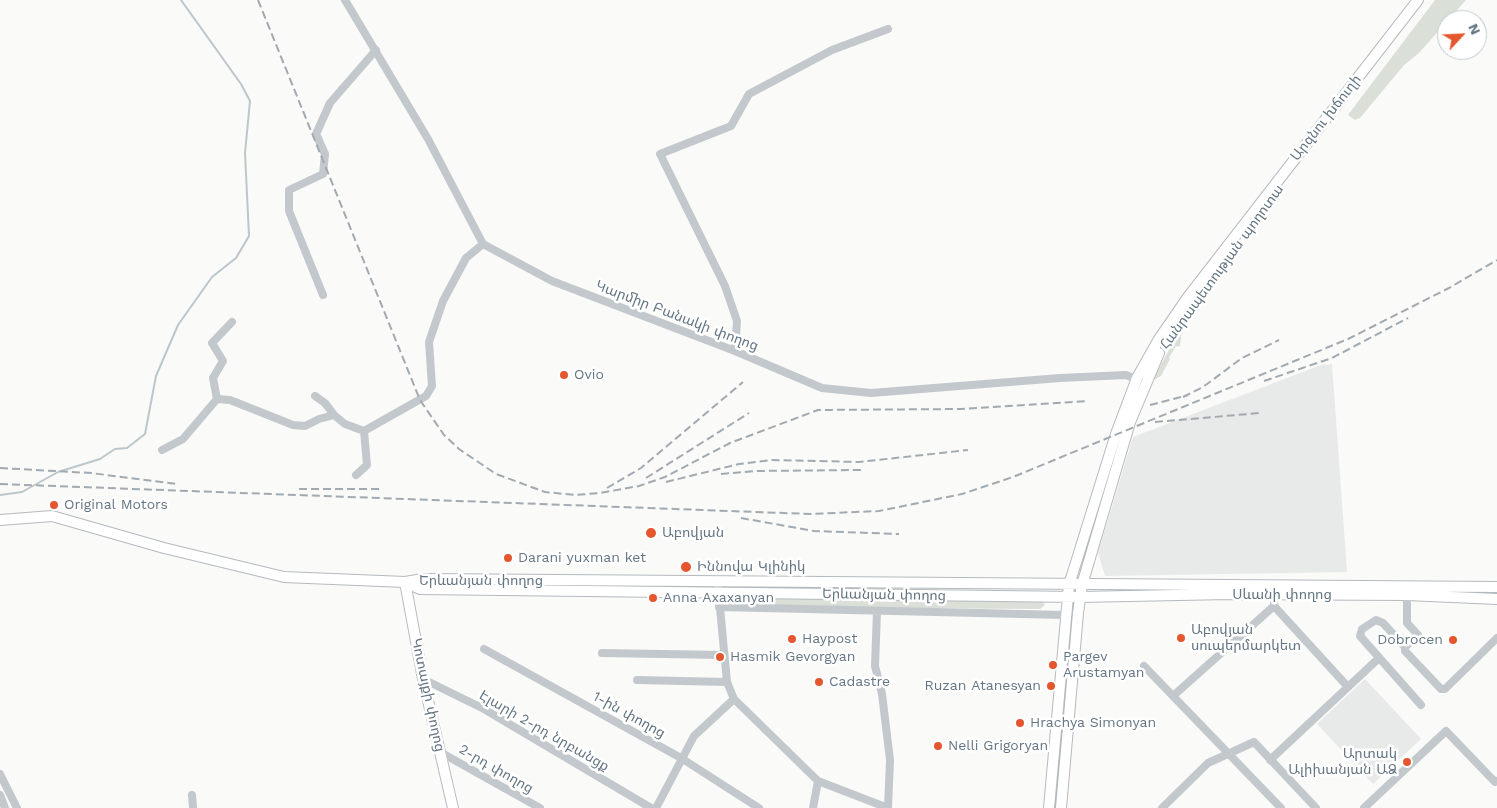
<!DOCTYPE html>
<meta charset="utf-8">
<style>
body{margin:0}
#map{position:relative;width:1497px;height:808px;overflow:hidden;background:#fafaf8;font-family:"Work Sans",sans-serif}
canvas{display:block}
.north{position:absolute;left:1437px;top:10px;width:50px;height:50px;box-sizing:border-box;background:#fff;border:1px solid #c1c8cd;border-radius:50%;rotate:65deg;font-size:14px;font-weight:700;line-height:20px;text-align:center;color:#657683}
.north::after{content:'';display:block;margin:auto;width:18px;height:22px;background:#e4572e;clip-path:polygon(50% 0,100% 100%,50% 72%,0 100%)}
</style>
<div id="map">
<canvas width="1497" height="808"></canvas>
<div class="north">N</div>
</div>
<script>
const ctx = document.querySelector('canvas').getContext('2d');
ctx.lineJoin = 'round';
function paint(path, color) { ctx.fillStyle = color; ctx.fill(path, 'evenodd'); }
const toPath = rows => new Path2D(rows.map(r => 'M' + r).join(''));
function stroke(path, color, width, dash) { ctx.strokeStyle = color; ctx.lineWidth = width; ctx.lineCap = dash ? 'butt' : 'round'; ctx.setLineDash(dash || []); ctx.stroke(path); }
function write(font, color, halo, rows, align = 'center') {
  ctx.font = font + ' "Work Sans","Noto Sans Armenian",sans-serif'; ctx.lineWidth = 5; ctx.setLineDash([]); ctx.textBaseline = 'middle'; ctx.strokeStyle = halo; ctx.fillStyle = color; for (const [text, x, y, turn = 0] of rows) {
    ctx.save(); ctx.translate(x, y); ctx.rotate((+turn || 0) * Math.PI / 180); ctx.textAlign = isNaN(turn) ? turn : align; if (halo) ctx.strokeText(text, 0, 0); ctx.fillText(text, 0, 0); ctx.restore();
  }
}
paint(toPath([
 [1332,364,1347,572,1105,576,1098,553,1133,437,1321,365],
 [1365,679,1421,739,1373,784,1317,724]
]), '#e8e9e9');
paint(toPath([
 [1435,0,1466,0,1419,53,1404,65,1360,118,1355,120,1348,115],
 [1183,324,1180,345,1179,347,1176,346,1169,358,1170,359,1161,376,1152,381],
 [738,597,1042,601,1045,605,1040,609,740,607,734,601]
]), '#dadfd7');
stroke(toPath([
 [0,495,22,492,58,472,100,459,115,449,127,448,145,434,156,376,178,325,212,277,236,258,249,236,245,153,250,101,241,84,181,0]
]), '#bbc7cb', 2);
const major = toPath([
 [0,520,52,516,164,548,284,577,405,582,423,579,1497,587],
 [405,582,420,589,1080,597,1228,594,1407,595,1497,599],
 [405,582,423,679,453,808],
 [1049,808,1069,585,1116,434,1137,378,1159,339,1188,297,1418,0],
 [1061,808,1078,613,1082,585,1130,422,1159,353]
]);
stroke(major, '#b5babe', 12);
stroke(toPath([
 [345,0,428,139,483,244,552,281,735,351,822,388,871,393,1060,378,1126,375,1141,381],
 [323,295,289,211,289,190,323,174,325,154,316,134,330,103,376,50],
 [735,351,737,321,725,286,660,154,731,126,749,94,832,50,888,29],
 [315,396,325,403,334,415],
 [217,399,213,378,223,361,212,343,232,322],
 [162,450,183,439,217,399,230,400,293,425,305,426,319,419,334,415,345,424,364,431,426,396,432,386,429,342,443,301,466,258,483,244],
 [356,475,367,465,364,431],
 [718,587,727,682,734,699,818,781,888,808],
 [1407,590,1407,623,1418,635,1405,647,1405,651,1441,689,1445,689,1497,638],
 [1274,606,1348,687],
 [719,607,1065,615],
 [877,611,875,666,882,694,890,760,888,808],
 [1405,647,1383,623,1376,620,1362,629,1360,636,1421,705],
 [484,649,681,758,759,808],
 [602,653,724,655],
 [1144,666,1281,808],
 [423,679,484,709,651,808],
 [637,680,727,682],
 [1173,696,1274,606,1274,595],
 [440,752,540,808],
 [1270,760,1379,658],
 [0,774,17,808],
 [0,795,5,808],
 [192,795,193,808],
 [656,808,694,736,734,699],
 [813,808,818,781],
 [1162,808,1208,763,1254,742,1316,808],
 [1364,808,1446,731,1495,782,1497,781]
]), '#c3c8cc', 8);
stroke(major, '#fff', 10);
stroke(toPath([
 [258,0,420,400,444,435,459,449,496,474,545,492,575,495,600,493,639,486,665,477,730,443,818,410,961,409,1087,401],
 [1264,381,1332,358,1408,318],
 [1183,397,1203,387,1242,358,1279,340],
 [1150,405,1189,395],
 [1155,422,1260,413],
 [0,468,91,473,177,484],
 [721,474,755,471,861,470],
 [646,478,749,413],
 [666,482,739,464,772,460,859,462,968,450],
 [0,484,810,514,879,511,962,494,1013,477,1348,339,1449,288,1497,260],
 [607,488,641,468,743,382],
 [299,489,382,489],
 [741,518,814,531,899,534]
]), '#a2aab0', 2, [8, 4]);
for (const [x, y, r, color] of [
 [564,375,5,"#e4572e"],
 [54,505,5,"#e4572e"],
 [651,533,6,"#e4572e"],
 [508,558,5,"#e4572e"],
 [686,567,6,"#e4572e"],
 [653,598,5,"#e4572e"],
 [1181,638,5,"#e4572e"],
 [792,639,5,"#e4572e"],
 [1453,640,5,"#e4572e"],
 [720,657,5,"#e4572e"],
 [1053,665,5,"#e4572e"],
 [819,682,5,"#e4572e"],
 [1051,686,5,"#e4572e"],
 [1020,723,5,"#e4572e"],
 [938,746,5,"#e4572e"],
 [1407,762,5,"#e4572e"]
]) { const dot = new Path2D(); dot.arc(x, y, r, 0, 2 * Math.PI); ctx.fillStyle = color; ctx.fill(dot); stroke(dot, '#fff', 2); }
write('14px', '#657683', '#fff', [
 ["Արզնու խճուղի",1326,118,-52],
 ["Հանրապետության պողոտա",1222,267,-54],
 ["Կարմիր Բանակի փողոց",677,316,21],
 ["Երևանյան փողոց",481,581],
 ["Երևանյան փողոց",884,595,1],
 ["Սևանի փողոց",1282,595],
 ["Կոտայքի փողոց",428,695,78],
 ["1-ին փողոց",629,715,29],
 ["Էլարի 2-րդ նրբանցք",544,731,30],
 ["2-րդ փողոց",496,769,30]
]);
write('14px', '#657683', '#fff', [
 ["Ovio",574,375],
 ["Original Motors",64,505],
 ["Աբովյան",662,533],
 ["Darani yuxman ket",518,558],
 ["Իննովա Կլինիկ",697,567],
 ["Anna Axaxanyan",663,598],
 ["Աբովյան",1191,630],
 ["սուպերմարկետ",1191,646],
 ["Haypost",802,639],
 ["Dobrocen",1443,640,"right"],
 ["Hasmik Gevorgyan",730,657],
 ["Pargev",1063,657],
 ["Arustamyan",1063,673],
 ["Cadastre",829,682],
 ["Ruzan Atanesyan",1041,686,"right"],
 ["Hrachya Simonyan",1030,723],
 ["Nelli Grigoryan",948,746],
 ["Արտակ",1397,754,"right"],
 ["Ալիխանյան ԱՁ",1397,770,"right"]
], 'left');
</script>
